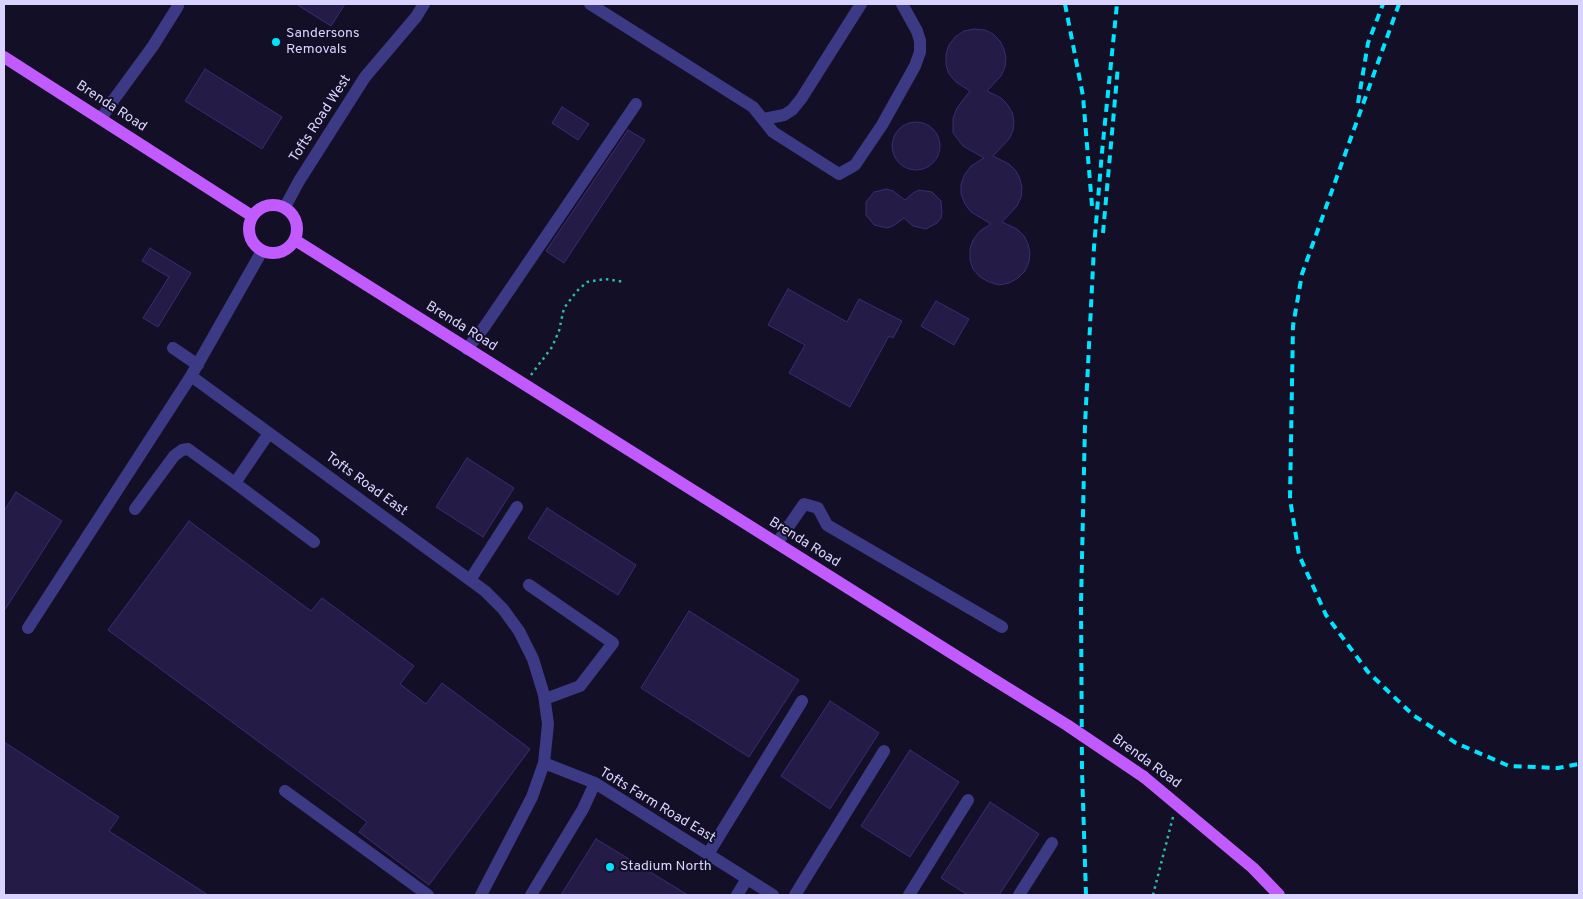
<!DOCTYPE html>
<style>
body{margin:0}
#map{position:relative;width:1583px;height:899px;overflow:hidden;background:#130f26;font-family:Overpass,sans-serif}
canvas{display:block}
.frame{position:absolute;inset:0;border:5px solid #d9d4ff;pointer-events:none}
</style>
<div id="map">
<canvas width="1583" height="899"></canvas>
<div class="frame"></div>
</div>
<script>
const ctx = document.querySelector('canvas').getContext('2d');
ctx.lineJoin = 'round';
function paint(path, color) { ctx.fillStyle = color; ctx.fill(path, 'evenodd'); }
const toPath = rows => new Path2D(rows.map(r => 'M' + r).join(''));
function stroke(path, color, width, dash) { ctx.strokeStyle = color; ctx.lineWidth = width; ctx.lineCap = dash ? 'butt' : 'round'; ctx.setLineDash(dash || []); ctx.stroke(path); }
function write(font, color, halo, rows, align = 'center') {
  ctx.font = font + ' Overpass,sans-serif'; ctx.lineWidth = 4; ctx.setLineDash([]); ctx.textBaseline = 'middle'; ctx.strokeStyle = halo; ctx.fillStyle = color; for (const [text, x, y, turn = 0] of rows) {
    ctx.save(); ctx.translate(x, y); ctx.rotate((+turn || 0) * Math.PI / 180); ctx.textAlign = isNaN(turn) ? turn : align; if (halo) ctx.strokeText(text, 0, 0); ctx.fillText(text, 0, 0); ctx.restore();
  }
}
const building = toPath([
 [296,4,345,4,331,26,296,4],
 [974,29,985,30,993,34,1000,41,1004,49,1006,58,1005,67,1001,76,987,91,1001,98,1007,104,1012,112,1014,122,1013,131,1009,139,993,156,1009,164,1016,171,1020,179,1022,188,1021,197,1017,206,1002,222,1017,229,1024,236,1028,244,1030,253,1029,262,1025,271,1018,278,1009,283,999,285,989,282,980,277,973,269,970,260,970,249,973,240,980,231,991,224,971,212,965,204,961,194,961,184,965,174,971,166,984,158,963,146,953,133,953,118,957,108,970,91,956,82,949,74,946,65,946,54,949,45,955,37,964,31,974,29],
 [205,69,282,117,262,149,185,101,205,69],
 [562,107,589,124,578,140,552,123,562,107],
 '892 146a24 24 0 1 1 48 0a24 24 0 1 1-48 0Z',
 [628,130,645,140,564,263,546,251,628,130],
 [887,189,893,191,905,200,913,193,919,190,932,192,941,201,942,213,941,218,937,223,926,229,913,226,904,218,893,226,887,228,874,225,866,215,866,202,874,192,887,189],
 [150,248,191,273,158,327,143,318,169,277,142,261,150,248],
 [788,289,847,322,859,299,902,321,893,338,889,336,850,407,789,373,805,345,768,325,788,289],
 [936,301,969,319,954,345,921,326,936,301],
 [467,458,514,488,483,537,436,507,467,458],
 [16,492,62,521,4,611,4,511,16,492],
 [547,508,636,565,618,595,528,538,547,508],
 [189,521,311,611,322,598,414,666,400,684,426,704,442,683,530,749,429,885,359,832,367,822,108,630,189,521],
 [689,611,799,680,749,757,641,688,689,611],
 [830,701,879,733,830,809,781,776,830,701],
 [4,742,119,817,109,831,208,895,4,895,4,742],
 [910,750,959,782,910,857,861,826,910,750],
 [990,802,1039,834,999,895,968,895,941,878,990,802],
 [596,839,688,895,561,895,596,839]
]);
paint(building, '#241b47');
stroke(building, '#3b2d73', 1);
stroke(toPath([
 [531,375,552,347,559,331,564,308,577,291,587,282,605,279,625,282],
 [1153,895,1173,817]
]), '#2fb8b0', 2.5, [2.5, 4]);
stroke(toPath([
 [590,4,753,107,773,132,839,174,855,165,882,125,915,66,920,52,920,41,917,31,902,4],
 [101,119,112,102,153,46,178,6],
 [764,119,784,115,792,110,801,99,861,4],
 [285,207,299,181,365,77,416,17,424,4],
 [262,251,191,376,485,591,503,609,519,631,533,659,544,695,548,724,544,763,532,797,518,824,481,895],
 [173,348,198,365],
 [467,349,485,326,636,104],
 [269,433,235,483,314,542],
 [135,509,174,456,182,450,188,449,235,483],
 [777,543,804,504,818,508,827,525,1002,627],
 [470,580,517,507],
 [529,585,613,643,580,686,545,699],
 [28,628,191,376],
 [544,763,595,783,773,895],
 [285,791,428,895],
 [708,854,802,701],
 [531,895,583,809,595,783],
 [737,895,747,879],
 [795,895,884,751],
 [909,895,968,800],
 [1019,895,1052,843]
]), '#3d3a85', 12);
stroke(toPath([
 [4,57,252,216],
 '249 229a24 24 0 1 1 48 0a24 24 0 1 1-48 0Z',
 [295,240,988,676],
 [1144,777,1253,868,1279,895]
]), '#c25bff', 12);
stroke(toPath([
 [1065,4,1083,96,1092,206],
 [1399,4,1302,274,1293,326,1290,499,1299,555,1326,615,1368,672,1413,715,1456,743,1509,766,1558,768,1579,764],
 [1358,103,1368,43,1383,4],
 [1103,233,1118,66],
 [1086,895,1082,770,1081,603,1085,425,1094,247,1102,152,1117,4]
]), '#00e5ff', 4, [8, 6]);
stroke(toPath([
 [988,676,1067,725,1144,777]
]), '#c25bff', 12);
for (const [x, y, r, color] of [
 [276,42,5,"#00e5ff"],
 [610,867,5,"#00e5ff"]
]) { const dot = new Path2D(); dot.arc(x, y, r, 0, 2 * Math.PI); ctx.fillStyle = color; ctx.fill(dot); stroke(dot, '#130f26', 2); }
write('14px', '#d9d4ff', '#130f26', [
 ["Sandersons",286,34],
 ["Removals",286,50],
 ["Stadium North",620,867]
], 'left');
write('14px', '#d9d4ff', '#130f26', [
 ["Brenda Road",111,107,33],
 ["Tofts Road West",321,119,-57],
 ["Brenda Road",461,327,32],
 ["Tofts Road East",366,485,36],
 ["Brenda Road",804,543,32],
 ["Brenda Road",1146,762,36],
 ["Tofts Farm Road East",657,806,31]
]);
</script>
